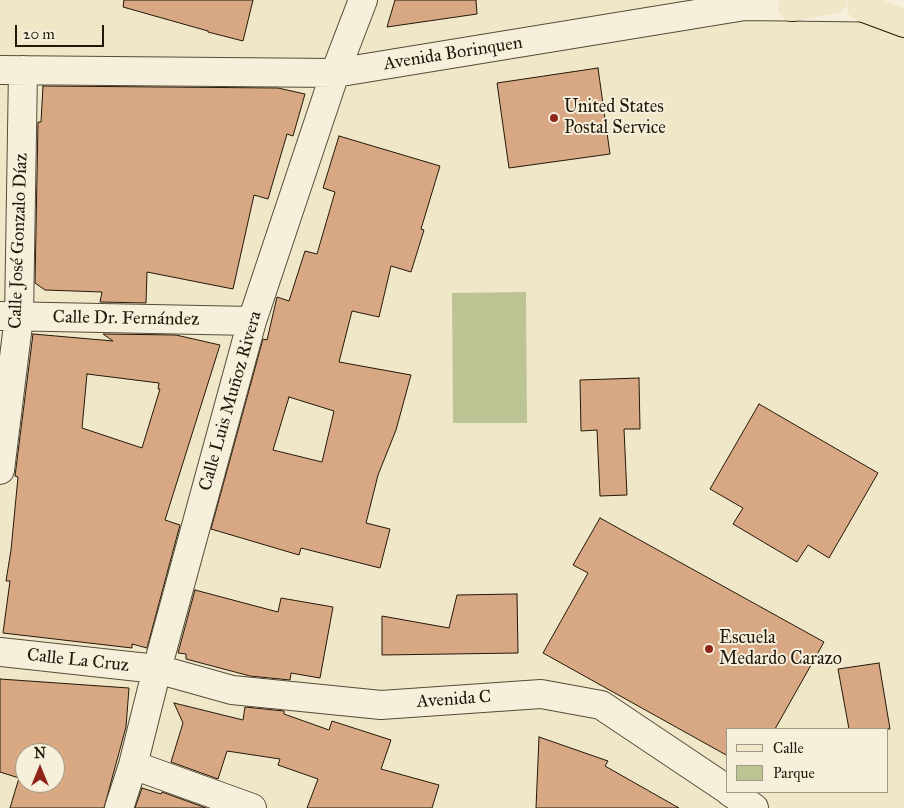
<!DOCTYPE html>
<meta charset="utf-8">
<style>
body{margin:0}
#map{position:relative;width:904px;height:808px;overflow:hidden;background:#f0e7c9;font-family:"IM FELL Great Primer",serif}
canvas{display:block}
.legend{position:absolute;left:726px;top:728px;width:162px;height:65px;box-sizing:border-box;background:#f5efdc;border:1px solid #a19987;margin:0;padding:6px 9px;list-style:none;font-size:15px;color:#231808}
.legend li{display:flex;align-items:center;gap:10px;height:25px}
.legend b{width:25px;border:1px solid #a19987}
.north{position:absolute;left:15px;top:743px;width:50px;height:50px;box-sizing:border-box;background:#f5efdc;border:1px solid #a19987;border-radius:50%;rotate:0deg;font-size:14px;font-weight:700;line-height:20px;text-align:center;color:#231808}
.north::after{content:'';display:block;margin:auto;width:18px;height:22px;background:#8f2418;clip-path:polygon(50% 0,100% 100%,50% 72%,0 100%)}
.scale{position:absolute;left:15px;top:25px;width:89px;height:22px;box-sizing:border-box;border:2px solid #231808;border-top:0;padding-left:6px;font-size:15px;line-height:18px;white-space:nowrap;color:#231808;-webkit-text-stroke:4px #f5efdc;paint-order:stroke}
</style>
<div id="map">
<canvas width="904" height="808"></canvas>
<ul class="legend">
<li><b style="height:6px;background:#f0e7c9"></b>Calle</li>
<li><b style="height:14px;background:#bdc494"></b>Parque</li>
</ul>
<div class="north">N</div>
<div class="scale">20 m</div>
</div>
<script>
const ctx = document.querySelector('canvas').getContext('2d');
ctx.lineJoin = 'round';
function paint(path, color) { ctx.fillStyle = color; ctx.fill(path, 'evenodd'); }
const toPath = rows => new Path2D(rows.map(r => 'M' + r).join(''));
function stroke(path, color, width, dash) { ctx.strokeStyle = color; ctx.lineWidth = width; ctx.lineCap = dash ? 'butt' : 'round'; ctx.setLineDash(dash || []); ctx.stroke(path); }
function write(font, color, halo, rows, align = 'center') {
  ctx.font = font + ' "IM FELL Great Primer",serif'; ctx.lineWidth = 4; ctx.setLineDash([]); ctx.textBaseline = 'middle'; ctx.strokeStyle = halo; ctx.fillStyle = color; for (const [text, x, y, turn = 0] of rows) {
    ctx.save(); ctx.translate(x, y); ctx.rotate((+turn || 0) * Math.PI / 180); ctx.textAlign = isNaN(turn) ? turn : align; if (halo) ctx.strokeText(text, 0, 0); ctx.fillText(text, 0, 0); ctx.restore();
  }
}
paint(toPath([
 [526,292,527,423,453,423,452,293]
]), '#bdc494');
const building = toPath([
 [124,0,253,0,243,41,208,32,208,31,123,7,124,0],
 [395,0,476,0,477,14,387,27,395,0],
 [598,68,610,154,509,168,497,83,598,68],
 [43,86,278,88,305,94,293,136,287,134,268,199,254,195,233,289,147,272,146,303,100,302,102,292,45,290,35,283,38,122,41,122,43,86],
 [339,136,440,166,421,229,424,230,411,272,391,266,379,317,352,311,339,362,411,375,396,430,378,475,366,523,390,529,380,568,301,548,299,555,211,529,263,339,267,340,277,297,289,301,305,251,317,254,335,192,323,188,339,136],
 [289,397,334,411,322,462,273,450,289,397],
 [33,334,113,341,103,334,176,335,220,345,165,520,180,525,147,648,132,644,132,648,3,633,10,581,6,581,11,550,18,477,15,476,33,334],
 [87,374,159,383,158,389,160,389,142,448,82,428,87,374],
 [639,378,640,429,624,429,627,495,600,496,597,430,581,431,580,380,639,378],
 [759,404,878,473,829,558,808,545,797,562,733,524,743,508,710,489,759,404],
 [600,518,824,642,775,729,728,729,728,756,543,653,588,573,573,565,600,518],
 [195,590,278,612,281,598,333,607,320,678,291,673,290,680,250,676,186,659,186,654,178,653,195,590],
 [517,594,518,653,382,655,382,616,449,628,457,595,517,594],
 [879,663,890,729,849,729,838,669,879,663],
 [0,679,129,688,126,727,104,808,10,808,19,778,0,772,0,679],
 [25,753,55,753,55,783,25,783,25,753],
 [174,703,243,720,245,707,284,711,284,714,329,730,332,721,391,740,381,769,439,785,432,808,307,808,318,779,278,765,280,759,227,751,218,779,171,762,183,723,174,703],
 [539,737,608,761,605,766,679,808,536,808,539,737],
 [142,788,161,794,162,792,206,808,135,808,142,788]
]);
paint(building, '#d7a883');
stroke(building, '#231808', 1);
const minor = toPath([
 [0,70,335,73,745,6,904,8],
 [1,316,252,321],
 [0,470,19,317,23,70],
 [0,652,157,669,232,690,381,705,541,694,601,705,728,790],
 [133,765,252,808],
 [730,792,754,808],
 [119,808,133,765,157,669,252,321,335,73,363,0]
]);
const primary = toPath([
 [792,7,833,0],
 [861,7,904,23]
]);
stroke(minor, '#564c38', 30);
stroke(primary, '#231808', 30);
stroke(minor, '#f5efdc', 28);
stroke(primary, '#f0e7c9', 28);
for (const [x, y, r, color] of [
 [554,118,5,"#8f2418"],
 [709,649,5,"#8f2418"]
]) { const dot = new Path2D(); dot.arc(x, y, r, 0, 2 * Math.PI); ctx.fillStyle = color; ctx.fill(dot); stroke(dot, '#f5efdc', 2); }
write('18px', '#231808', '#f5efdc', [
 ["Avenida Borinquen",453,54,-9],
 ["Calle José Gonzalo Díaz",19,241,-88],
 ["Calle Dr. Fernández",126,319,1],
 ["Calle Luis Muñoz Rivera",231,401,-74],
 ["Calle La Cruz",78,661,6],
 ["Avenida C",454,700,-4]
]);
write('18px', '#231808', '#f5efdc', [
 ["United States",564,108],
 ["Postal Service",564,129],
 ["Escuela",719,639],
 ["Medardo Carazo",719,660]
], 'left');
</script>
